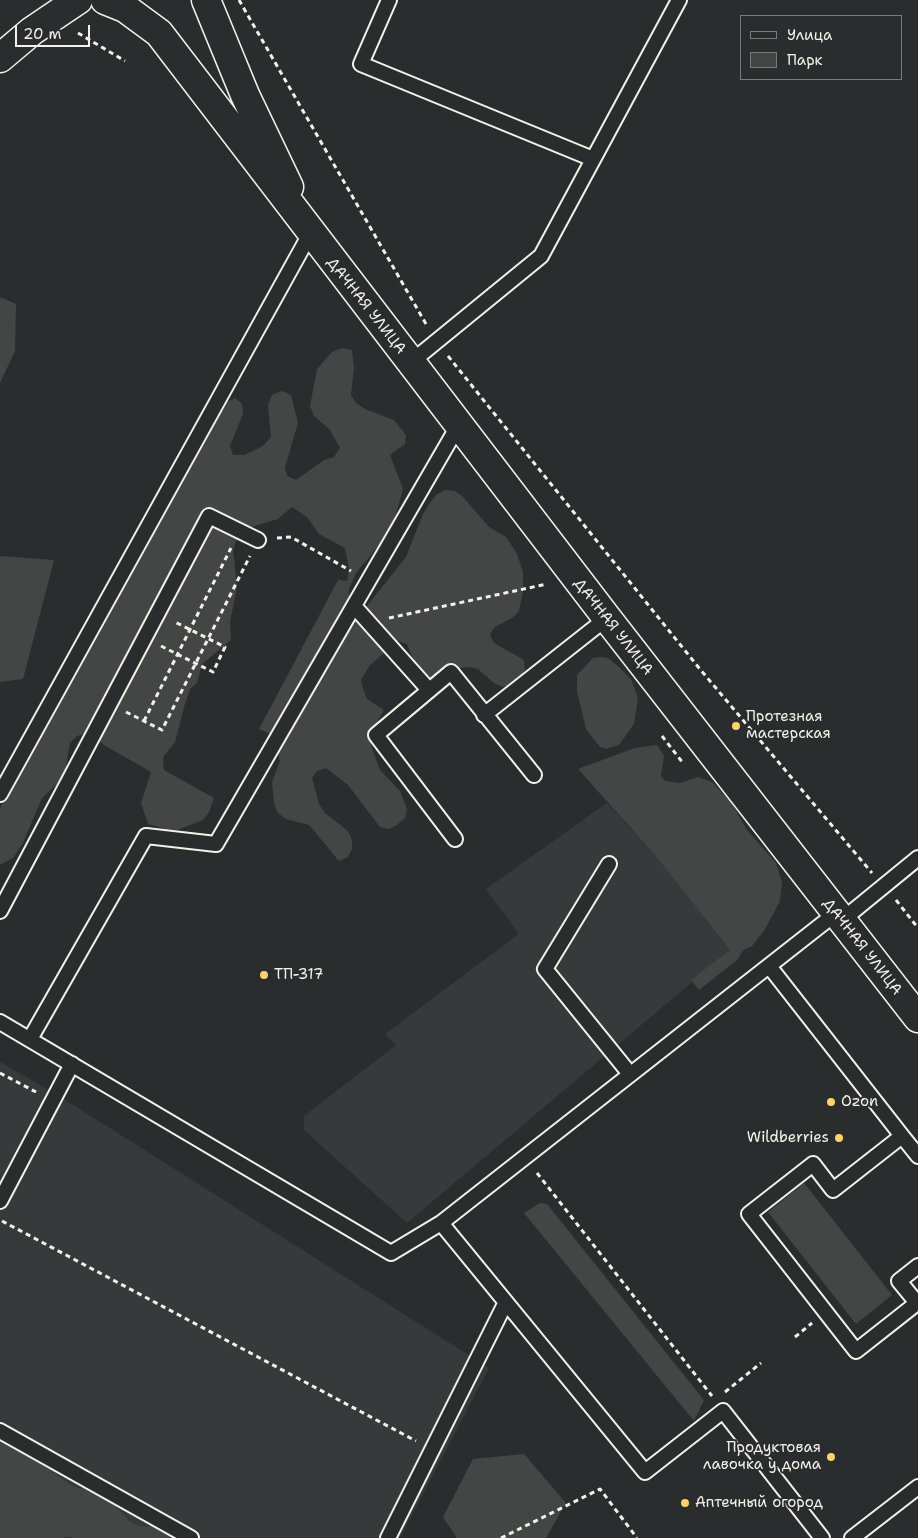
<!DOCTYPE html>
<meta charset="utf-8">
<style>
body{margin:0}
#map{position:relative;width:918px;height:1538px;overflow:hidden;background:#2a2d2e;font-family:"Shantell Sans",sans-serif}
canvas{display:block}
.legend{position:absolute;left:740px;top:15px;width:162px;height:65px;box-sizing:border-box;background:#2a2d2e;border:1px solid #7b7b78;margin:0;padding:6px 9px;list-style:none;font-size:15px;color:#f4f1e8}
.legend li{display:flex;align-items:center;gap:10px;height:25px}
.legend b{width:25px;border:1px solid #7b7b78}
.scale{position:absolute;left:15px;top:25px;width:75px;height:22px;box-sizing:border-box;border:2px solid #f4f1e8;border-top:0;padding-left:6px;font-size:15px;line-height:18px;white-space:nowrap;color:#f4f1e8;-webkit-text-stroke:4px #2a2d2e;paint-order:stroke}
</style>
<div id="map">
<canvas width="918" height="1538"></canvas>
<ul class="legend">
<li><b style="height:6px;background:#2a2d2e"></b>Улица</li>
<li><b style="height:14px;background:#444645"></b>Парк</li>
</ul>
<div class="scale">20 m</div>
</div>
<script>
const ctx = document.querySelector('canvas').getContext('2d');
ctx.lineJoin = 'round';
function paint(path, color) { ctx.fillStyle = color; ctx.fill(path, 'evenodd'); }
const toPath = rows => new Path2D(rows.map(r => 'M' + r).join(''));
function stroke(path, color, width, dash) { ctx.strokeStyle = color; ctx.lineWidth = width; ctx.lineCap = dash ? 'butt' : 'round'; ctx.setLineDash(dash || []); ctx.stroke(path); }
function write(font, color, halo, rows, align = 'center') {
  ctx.font = font + ' "Shantell Sans",sans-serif'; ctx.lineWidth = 4; ctx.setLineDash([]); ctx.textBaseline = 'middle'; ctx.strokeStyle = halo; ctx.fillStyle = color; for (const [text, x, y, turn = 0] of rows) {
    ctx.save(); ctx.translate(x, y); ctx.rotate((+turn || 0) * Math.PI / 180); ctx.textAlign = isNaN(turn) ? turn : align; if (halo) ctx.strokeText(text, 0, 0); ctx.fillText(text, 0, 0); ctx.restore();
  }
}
paint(toPath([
 [607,803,654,854,730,950,407,1223,304,1130,304,1116,396,1045,385,1034,519,934,486,889],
 [0,1062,56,1094,489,1368,400,1538,0,1538]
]), '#373a3a');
paint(toPath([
 [0,297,16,304,15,351,0,383],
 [342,348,352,350,354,368,351,395,356,403,365,409,394,420,406,435,405,444,390,455,403,489,395,518,380,544,356,573,349,589,349,599,354,606,363,611,406,557,423,514,429,504,436,495,445,490,455,491,463,497,489,527,506,537,517,554,523,572,523,591,519,611,512,618,495,627,490,634,494,643,524,660,525,670,520,677,512,685,503,687,494,683,478,669,469,667,460,668,432,681,415,664,407,644,398,641,370,665,361,680,363,689,367,699,384,710,375,726,371,745,380,770,400,791,407,809,405,818,398,824,390,829,380,827,348,785,326,768,317,771,312,778,319,804,325,813,348,831,352,840,352,849,348,857,339,861,309,825,286,819,278,813,274,803,272,782,280,761,275,741,268,733,259,729,338,580,347,581,349,570,345,548,319,534,307,517,292,507,278,519,251,527,245,536,236,541,233,550,237,587,230,622,231,640,202,664,197,683,190,689,184,707,175,742,163,757,164,770,214,798,209,812,203,820,177,830,166,829,148,824,141,803,151,772,104,745,95,737,85,734,77,736,70,743,65,771,55,786,42,798,23,843,13,858,0,865,0,808,225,403,235,398,242,404,243,414,230,446,233,455,244,455,263,446,271,437,268,405,272,395,282,391,291,395,298,423,285,467,287,476,296,480,324,460,334,457,340,448,330,430,314,416,310,406,317,369,332,352],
 [0,556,54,560,23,679,0,682],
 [600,657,608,658,619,667,631,679,638,698,634,724,619,745,606,749,600,747,586,729,577,691,577,675,593,658],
 [657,745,664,756,661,776,665,781,680,783,698,777,712,782,731,802,747,830,776,863,782,882,780,901,764,931,752,946,743,950,738,959,699,990,691,980,730,950,654,854,578,769,635,748],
 [804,1183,892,1295,856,1324,768,1212],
 [540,1203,547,1204,704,1400,694,1421,524,1213],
 [0,1425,13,1430,20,1437,28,1456,45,1466,69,1484,78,1488,103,1485,112,1488,117,1508,130,1522,139,1526,157,1526,183,1538,76,1538,66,1536,61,1538,0,1538],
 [524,1454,566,1503,546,1538,457,1538,443,1517,473,1459]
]), '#444645');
const service = toPath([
 [389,0,361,64,593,159],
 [410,363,541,256,679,0],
 [354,606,429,690],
 [484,715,607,618],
 [0,794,310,234],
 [455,839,376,735,451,672,534,775],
 [609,864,545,969,630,1074],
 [0,911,209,516,258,540],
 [841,921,918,858],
 [769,966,902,1136,833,1190,813,1164,749,1214,856,1351,917,1303,899,1281,918,1266],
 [0,1022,391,1253,441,1223,835,914],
 [30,1039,146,836,216,844,458,426],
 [902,1136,918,1156],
 [0,1201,72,1064],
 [441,1223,645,1472,723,1411,822,1538],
 [0,1431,191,1538],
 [388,1538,506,1302],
 [852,1538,918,1487]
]);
const tertiary = toPath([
 [105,0,125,8,159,33,607,618,918,1018],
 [206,0,245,95,289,187]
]);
const primary = toPath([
 [0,58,32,31,78,0]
]);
stroke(service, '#f4f1e8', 18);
stroke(tertiary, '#f4f1e8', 31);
stroke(primary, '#f4f1e8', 31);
stroke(toPath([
 [239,0,426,324],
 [78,33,125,61],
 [448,356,699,668,872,873],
 [277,538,291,537,351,571],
 [389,618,547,584],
 [161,646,213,672,225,647,173,621],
 [126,712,162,730,250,556],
 [144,721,231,548],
 [662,736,683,763],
 [896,900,918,928],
 [0,1073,36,1092],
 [537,1173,712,1396],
 [2,1221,416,1441],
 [795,1337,812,1323],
 [725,1392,761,1363],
 [501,1538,600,1489,637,1538]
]), '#f4f1e8', 3, [5, 4]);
stroke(service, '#2a2d2e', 14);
stroke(tertiary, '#2a2d2e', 28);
stroke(primary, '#2a2d2e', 28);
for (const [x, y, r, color] of [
 [736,726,5,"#ffd166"],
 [264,975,5,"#ffd166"],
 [831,1102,5,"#ffd166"],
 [839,1138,5,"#ffd166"],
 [831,1457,5,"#ffd166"],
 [685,1503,5,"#ffd166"]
]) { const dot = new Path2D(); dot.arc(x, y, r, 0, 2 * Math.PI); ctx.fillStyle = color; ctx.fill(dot); stroke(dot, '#2a2d2e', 2); }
write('15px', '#f4f1e8', '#2a2d2e', [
 ["ДАЧНАЯ УЛИЦА",366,306,52],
 ["ДАЧНАЯ УЛИЦА",613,627,52],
 ["ДАЧНАЯ УЛИЦА",862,947,52]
]);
write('15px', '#f4f1e8', '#2a2d2e', [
 ["Протезная",746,717],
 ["мастерская",746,734],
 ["ТП-317",274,975],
 ["Ozon",841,1102],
 ["Wildberries",829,1138,"right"],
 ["Продуктовая",821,1448,"right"],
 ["лавочка у дома",821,1465,"right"],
 ["Аптечный огород",695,1503]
], 'left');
</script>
